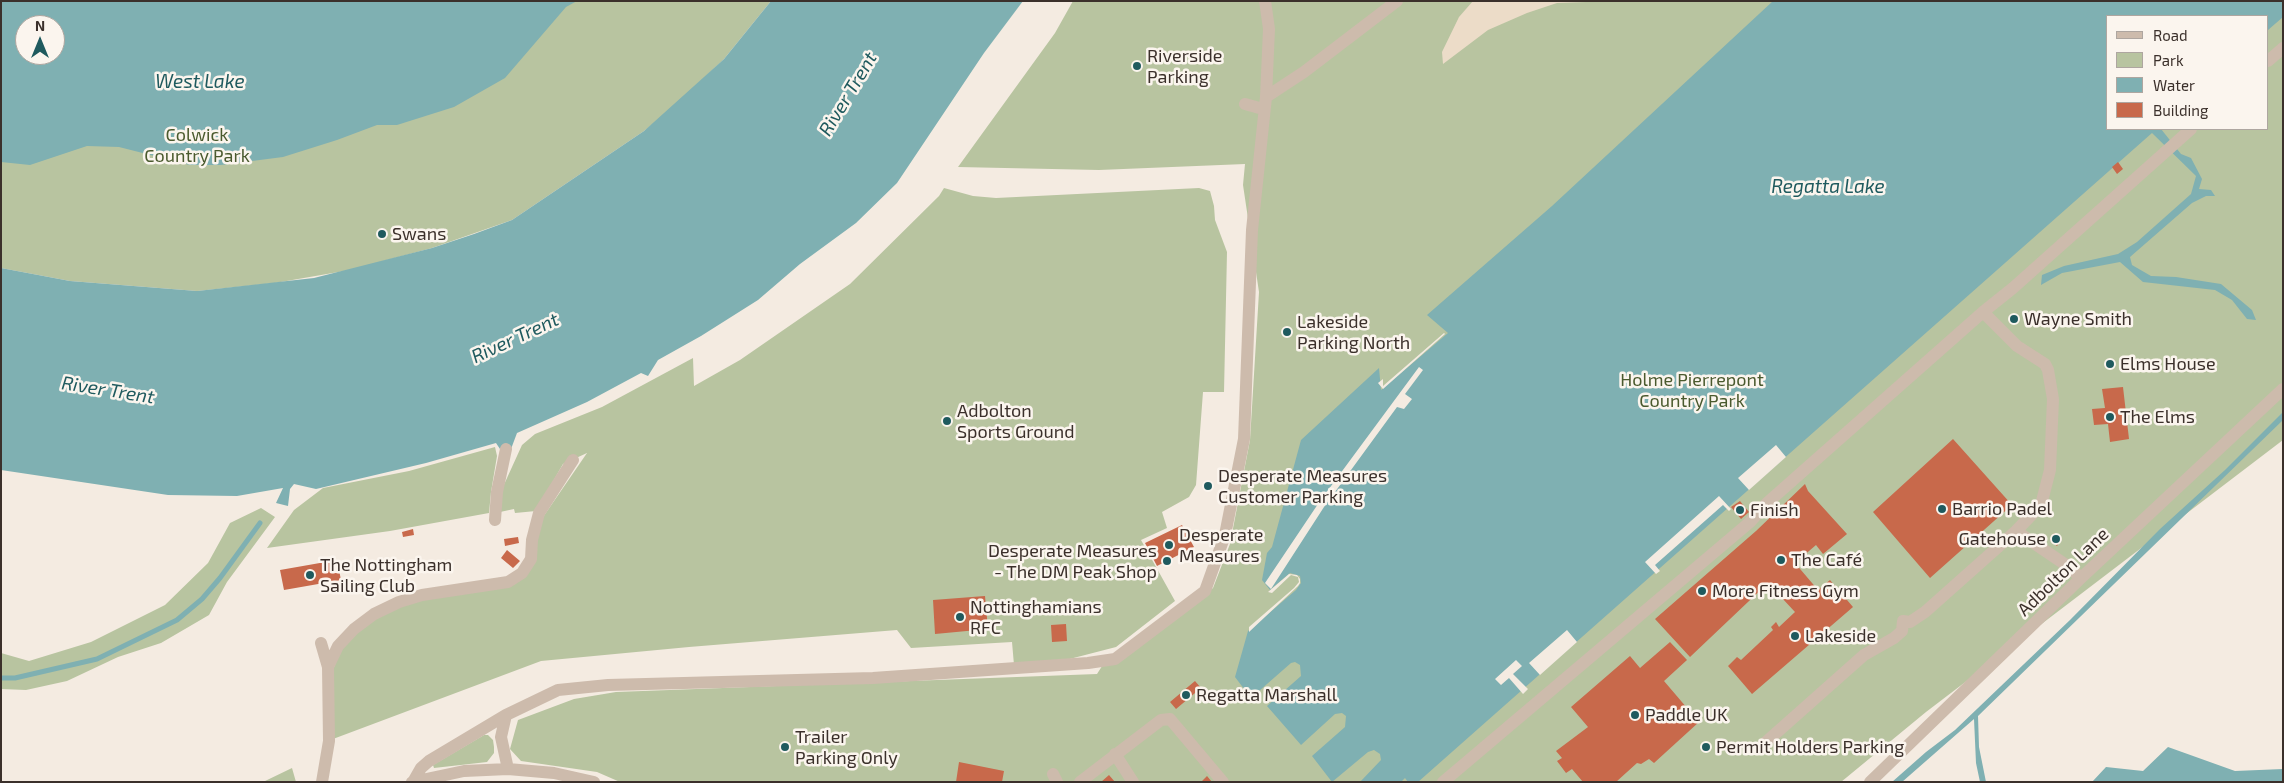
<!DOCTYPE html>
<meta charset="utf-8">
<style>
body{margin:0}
#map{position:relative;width:2284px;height:783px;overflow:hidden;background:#f4ebe1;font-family:"Exo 2",sans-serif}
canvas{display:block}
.frame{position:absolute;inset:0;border:2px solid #3b302b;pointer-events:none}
.legend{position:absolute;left:2106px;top:15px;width:162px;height:115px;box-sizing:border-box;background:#fbf5ee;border:1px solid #aea6a0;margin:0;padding:6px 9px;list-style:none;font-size:15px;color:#3b302b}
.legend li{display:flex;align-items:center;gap:10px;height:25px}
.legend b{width:25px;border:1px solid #aea6a0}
.north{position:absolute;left:15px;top:15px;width:50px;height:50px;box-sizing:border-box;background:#fbf5ee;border:1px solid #aea6a0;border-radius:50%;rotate:0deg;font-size:14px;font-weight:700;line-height:20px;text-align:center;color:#3b302b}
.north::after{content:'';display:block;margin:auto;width:18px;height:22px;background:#1f5a5e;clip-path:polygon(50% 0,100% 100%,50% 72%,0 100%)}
</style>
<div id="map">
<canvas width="2284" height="783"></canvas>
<div class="frame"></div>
<ul class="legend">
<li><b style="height:6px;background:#cdbbac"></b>Road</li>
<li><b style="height:14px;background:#b8c4a0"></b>Park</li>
<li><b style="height:14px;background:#7fb0b2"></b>Water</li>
<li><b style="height:14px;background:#c8694b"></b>Building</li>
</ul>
<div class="north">N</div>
</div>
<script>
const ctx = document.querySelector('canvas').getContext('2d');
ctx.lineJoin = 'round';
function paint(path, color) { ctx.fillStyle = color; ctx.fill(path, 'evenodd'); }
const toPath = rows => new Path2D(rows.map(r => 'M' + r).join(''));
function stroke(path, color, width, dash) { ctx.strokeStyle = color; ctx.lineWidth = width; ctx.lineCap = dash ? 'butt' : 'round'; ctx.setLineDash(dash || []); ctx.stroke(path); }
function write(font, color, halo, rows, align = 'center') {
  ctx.font = font + ' "Exo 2",sans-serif'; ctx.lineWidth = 5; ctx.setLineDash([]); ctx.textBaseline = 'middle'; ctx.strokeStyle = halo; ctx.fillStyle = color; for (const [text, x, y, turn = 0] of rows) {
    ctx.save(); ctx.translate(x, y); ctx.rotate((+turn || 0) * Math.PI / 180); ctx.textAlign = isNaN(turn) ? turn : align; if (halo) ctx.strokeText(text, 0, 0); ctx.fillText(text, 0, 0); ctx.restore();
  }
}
paint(toPath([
 [1,1,771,1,724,59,668,112,644,131,512,220,432,248,350,270,275,283,197,291,70,281,1,268],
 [25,25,55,25,55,55,25,55],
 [1073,1,2283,1,2283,440,1926,712,1841,782,620,782,597,772,521,761,510,749,518,720,574,699,616,692,1097,674,1104,663,1126,657,1213,588,1230,544,1250,440,1259,292,1243,185,1245,164,1099,170,958,167,1055,33],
 [2108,16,2268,16,2268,129,2108,129],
 [944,188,973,196,996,198,1199,188,1210,191,1214,206,1215,220,1227,252,1224,392,1203,392,1196,485,1189,497,1162,512,1167,528,1141,540,1175,601,1116,647,1058,662,1014,665,1012,642,911,648,897,630,689,647,541,661,333,739,331,674,343,646,366,624,391,609,424,598,522,579,543,517,587,453,563,464,536,511,515,513,514,509,500,512,502,489,522,445,535,434,602,407,693,358,694,386,740,360,850,284,939,196],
 [495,447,497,456,491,492,489,513,390,531,267,548,294,510,323,488,409,471],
 [261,508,275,517,227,582,209,615,161,643,118,657,67,681,26,690,1,689,1,653,29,661,91,642,165,605,208,563,230,523],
 [484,735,488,735,493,740,494,747,494,753,487,762,434,768,433,765],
 [292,768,296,782,263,782]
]), '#b8c4a0');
paint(toPath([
 [1473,1,1615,1,1557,3,1527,13,1488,30,1443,64,1442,52,1459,17]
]), '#ecdcc8');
paint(toPath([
 [1,1,577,1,566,7,505,78,454,107,397,125,377,125,337,140,283,157,221,165,190,165,119,147,87,146,30,165,1,162],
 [25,25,55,25,55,55,25,55],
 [771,1,1023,1,984,53,897,183,856,223,800,264,758,300,701,336,658,360,648,376,641,373,587,402,517,433,511,449,500,449,496,443,426,463,316,489,294,484,290,489,288,506,276,503,283,488,237,496,168,495,1,470,1,268,70,281,197,291,314,278,432,248,474,234,512,220,644,131,724,59],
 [1773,1,2283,1,2283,17,2268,30,2268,16,2108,16,2108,129,2161,129,2181,154,2191,158,2202,179,2199,189,2211,190,2215,196,2206,196,2192,203,2130,257,2132,265,2151,276,2176,277,2221,284,2252,310,2256,320,2247,319,2232,300,2215,290,2143,282,2120,262,2062,273,2041,285,2042,275,2064,266,2118,254,2137,242,2191,194,2196,176,2152,133,1418,782,1408,782,1405,778,1401,782,1360,782,1381,760,1380,754,1374,750,1368,752,1332,782,1312,756,1345,727,1346,716,1342,713,1335,714,1301,745,1267,706,1301,676,1300,665,1295,662,1291,663,1251,698,1235,677,1248,631,1296,590,1301,583,1300,576,1290,573,1270,590,1262,580,1267,553,1272,547,1301,440,1379,368,1381,390,1448,333,1427,315,1552,206],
 [2283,412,2283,420,1978,716,1979,747,1986,782,1980,782,1976,763,1974,719,1902,782,1892,782,1926,752,1955,730,2070,620,2160,529,2225,470],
 [2168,747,2235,771,2283,769,2283,782,2092,782,2106,767,2143,771]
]), '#7fb0b2');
paint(toPath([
 [1444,333,1445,334,1383,389,1378,383,1383,379,1383,386],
 [1419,367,1423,370,1405,394,1412,399,1404,409,1397,407,1324,507,1271,589,1265,583,1320,501],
 [1776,445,1786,457,1749,490,1738,478],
 [1719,496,1731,509,1729,511,1723,505,1655,565,1660,571,1656,574,1645,562],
 [1289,574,1297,575,1300,579,1300,583,1298,586,1249,632,1249,627,1294,588,1299,582,1298,577,1291,575,1272,593,1268,592],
 [1567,630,1577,642,1540,675,1529,663],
 [1516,660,1522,666,1513,674,1528,689,1523,694,1509,678,1501,685,1495,679]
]), '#f4ebe1');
stroke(toPath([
 [1,678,15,678,97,659,177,620,202,599,220,578,260,523]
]), '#7fb0b2', 5);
paint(toPath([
 [2118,162,2123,169,2117,174,2112,167],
 [2123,387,2129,439,2110,442,2108,424,2094,425,2092,409,2105,408,2102,389],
 [1953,439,2012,505,1930,578,1873,512],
 [1805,484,1808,491,1847,534,1823,554,1816,545,1795,563,1818,590,1830,580,1853,607,1752,694,1728,666,1737,657,1741,660,1773,630,1771,627,1776,622,1779,627,1795,612,1768,583,1690,657,1655,619,1756,531],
 [1740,501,1749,512,1741,519,1731,507],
 [1182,525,1194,547,1157,566,1145,543],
 [413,529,414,535,403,537,402,532],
 [2054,533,2062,539,2057,546,2050,540],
 [518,537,519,543,505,546,504,539],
 [507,550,520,561,513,568,501,558],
 [337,560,341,580,284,590,280,570],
 [985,596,988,629,935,634,933,600],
 [1066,624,1067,641,1052,642,1051,625],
 [1670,642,1687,660,1664,681,1699,722,1654,763,1649,759,1641,764,1637,763,1616,782,1583,782,1572,769,1566,773,1557,761,1562,758,1556,751,1588,727,1571,707,1630,656,1640,668],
 [1195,681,1201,688,1176,709,1170,702],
 [959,762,1004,771,1002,782,956,782],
 [1109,775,1115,782,1101,782],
 [1207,776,1212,782,1201,782]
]), '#c8694b');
stroke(toPath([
 [2268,61,2283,48],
 [1266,97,1304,72,1397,1],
 [1245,104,1263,109],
 [495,520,497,492,506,449],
 [2016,531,2069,567,2081,578],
 [321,643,328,667],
 [506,715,501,737,508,769],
 [1766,742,1864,655,1894,638,1902,631,1903,621,1910,622,1925,612,2016,531,2041,505,2050,470,2053,399,2048,370,2045,364,2017,346,1983,312],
 [1115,754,1133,782],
 [1053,774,1057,782],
 [322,782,329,741,328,667,338,646,354,629,374,614,399,602,422,595,508,582,522,573,531,559,532,540,539,513,573,460],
 [412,782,464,771,508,769,554,773,594,782],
 [413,782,421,768,429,761,506,715,558,690,608,685,873,678,1088,663,1115,659,1205,591,1225,535,1244,439,1252,230,1266,97,1269,29,1265,1],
 [1080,782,1161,720,1170,719,1223,782],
 [1443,782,1750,522,1767,503,1983,312,2013,288,2191,129],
 [1870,782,2081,578,2283,389]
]), '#cdbbac', 12);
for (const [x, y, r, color] of [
 [1137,66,5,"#1f5a5e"],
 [382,234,5,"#1f5a5e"],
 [2014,319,5,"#1f5a5e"],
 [1287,332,5,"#1f5a5e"],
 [2110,364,5,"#1f5a5e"],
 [2110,417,5,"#1f5a5e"],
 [947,421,5,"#1f5a5e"],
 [1208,486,5,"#1f5a5e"],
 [1942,509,5,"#1f5a5e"],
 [1740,510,5,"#1f5a5e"],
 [2056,539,5,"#1f5a5e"],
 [1169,545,5,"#1f5a5e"],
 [1781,560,5,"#1f5a5e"],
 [1167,561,5,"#1f5a5e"],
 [310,575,5,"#1f5a5e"],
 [1702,591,5,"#1f5a5e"],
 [960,617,5,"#1f5a5e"],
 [1795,636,5,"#1f5a5e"],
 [1186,695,5,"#1f5a5e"],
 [1635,715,5,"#1f5a5e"],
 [785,747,5,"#1f5a5e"],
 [1706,747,5,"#1f5a5e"]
]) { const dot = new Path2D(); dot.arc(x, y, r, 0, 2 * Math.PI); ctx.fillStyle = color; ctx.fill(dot); stroke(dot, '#fbf5ee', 2); }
write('18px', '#3b302b', '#fbf5ee', [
 ["Riverside",1147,56],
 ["Parking",1147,77],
 ["Swans",392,234],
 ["Wayne Smith",2024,319],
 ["Lakeside",1297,322],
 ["Parking North",1297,343],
 ["Elms House",2120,364],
 ["Adbolton",957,411],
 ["Sports Ground",957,432],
 ["The Elms",2120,417],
 ["Desperate Measures",1218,476],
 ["Customer Parking",1218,497],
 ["Barrio Padel",1952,509],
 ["Finish",1750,510],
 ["Desperate",1179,535],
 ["Measures",1179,556],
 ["Gatehouse",2046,539,"right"],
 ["Desperate Measures",1157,551,"right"],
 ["- The DM Peak Shop",1157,572,"right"],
 ["The Café",1791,560],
 ["The Nottingham",320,565],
 ["Sailing Club",320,586],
 ["More Fitness Gym",1712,591],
 ["Nottinghamians",970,607],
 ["RFC",970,628],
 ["Lakeside",1805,636],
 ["Regatta Marshall",1196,695],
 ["Paddle UK",1645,715],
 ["Trailer",795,737],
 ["Parking Only",795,758],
 ["Permit Holders Parking",1716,747]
], 'left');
write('18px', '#4a5a2e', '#fbf5ee', [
 ["Colwick",197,135],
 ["Country Park",197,156],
 ["Holme Pierrepont",1692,380],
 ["Country Park",1692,401]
]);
write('18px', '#3b302b', '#fbf5ee', [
 ["Adbolton Lane",2063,572,-44]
]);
write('italic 19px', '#1f5a5e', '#fbf5ee', [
 ["West Lake",200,82],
 ["River Trent",848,94,-59],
 ["Regatta Lake",1828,187],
 ["River Trent",515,338,-25],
 ["River Trent",108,390,9]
]);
</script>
